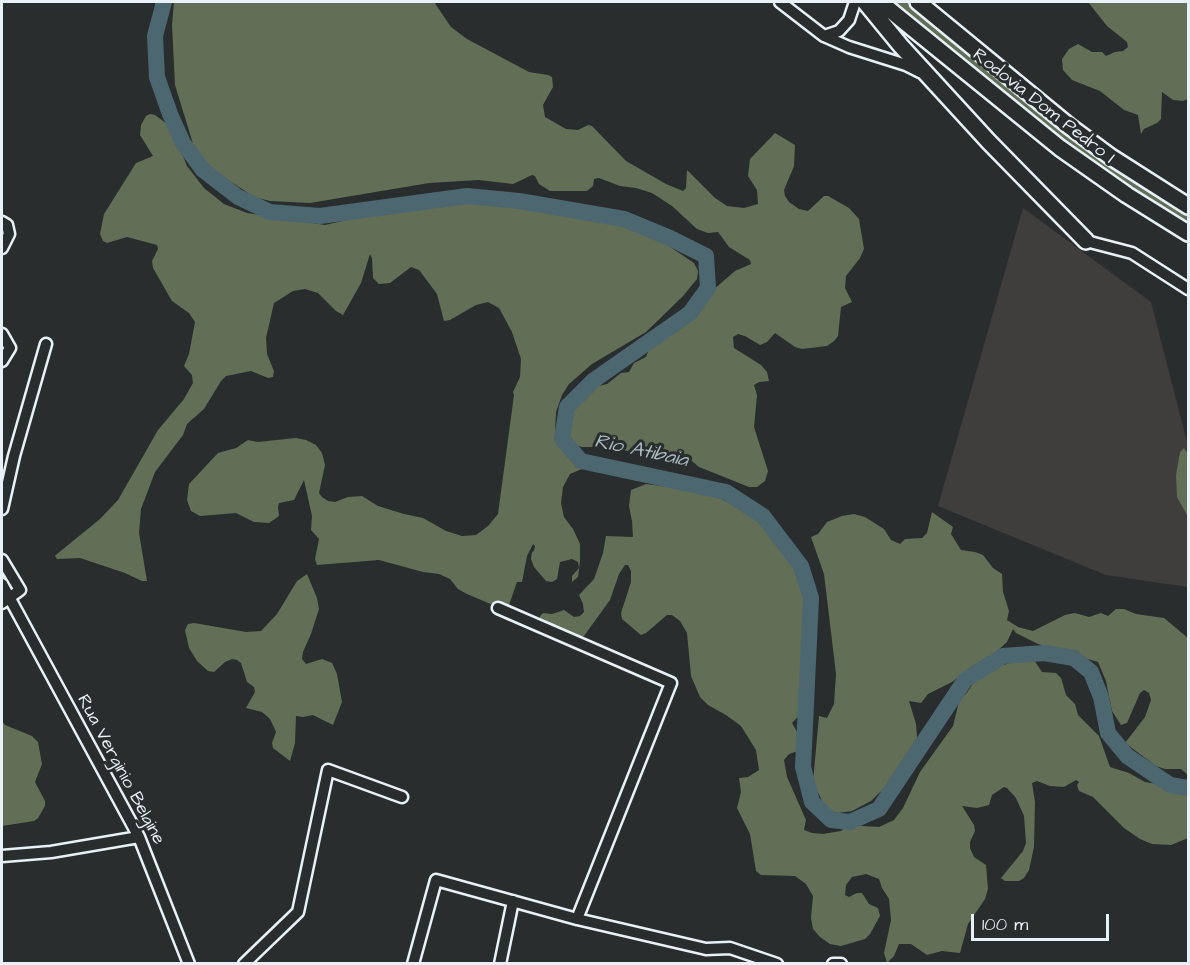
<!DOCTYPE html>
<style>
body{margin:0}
#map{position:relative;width:1190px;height:965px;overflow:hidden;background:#2a2d2e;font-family:"Architects Daughter",sans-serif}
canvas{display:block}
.frame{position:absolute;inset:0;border:3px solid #e8f1f8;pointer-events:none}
.scale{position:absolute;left:971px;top:914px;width:138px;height:27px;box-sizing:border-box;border:3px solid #e8f1f8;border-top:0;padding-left:8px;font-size:18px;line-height:21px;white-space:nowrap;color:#e8f1f8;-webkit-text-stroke:4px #2a2d2e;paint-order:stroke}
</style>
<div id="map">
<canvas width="1190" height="965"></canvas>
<div class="frame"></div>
<div class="scale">100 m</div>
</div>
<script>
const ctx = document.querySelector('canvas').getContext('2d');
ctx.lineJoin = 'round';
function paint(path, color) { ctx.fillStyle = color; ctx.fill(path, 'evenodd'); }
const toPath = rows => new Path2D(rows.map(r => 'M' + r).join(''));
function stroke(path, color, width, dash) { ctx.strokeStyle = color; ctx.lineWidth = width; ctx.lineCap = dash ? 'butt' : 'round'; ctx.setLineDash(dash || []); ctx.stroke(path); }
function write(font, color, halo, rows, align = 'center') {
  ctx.font = font + ' "Architects Daughter",sans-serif'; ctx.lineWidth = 6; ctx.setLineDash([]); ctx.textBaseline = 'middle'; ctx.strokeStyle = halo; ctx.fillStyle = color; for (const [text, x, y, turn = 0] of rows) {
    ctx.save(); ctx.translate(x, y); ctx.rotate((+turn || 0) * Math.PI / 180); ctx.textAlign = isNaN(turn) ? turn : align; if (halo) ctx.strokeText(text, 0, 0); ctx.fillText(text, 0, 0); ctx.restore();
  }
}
paint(toPath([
 [1023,208,1151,302,1188,446,1188,587,1106,575,938,506]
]), '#403e3d');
paint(toPath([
 [174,2,434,2,451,27,467,39,529,72,548,75,552,77,553,87,543,105,545,117,566,129,578,130,588,125,592,126,626,161,666,184,683,191,686,188,687,170,715,198,727,206,744,208,758,204,757,190,748,176,750,159,775,133,795,145,794,166,784,190,785,196,789,202,799,209,808,211,824,196,828,196,849,208,859,219,864,249,860,258,846,276,845,288,852,302,841,307,838,336,834,341,827,346,802,349,795,347,775,333,767,342,760,345,745,336,738,334,733,337,734,348,761,365,767,372,769,381,759,382,754,385,757,395,754,427,768,471,765,481,757,487,749,487,699,467,687,457,668,452,635,452,601,447,582,447,575,445,570,438,568,417,572,405,585,389,607,384,621,373,629,372,634,363,646,357,650,347,655,340,679,323,697,315,713,290,735,271,751,264,750,260,729,247,718,232,708,233,697,229,672,206,652,193,636,188,620,186,599,178,594,179,593,186,587,191,550,191,539,184,535,176,532,175,513,184,479,180,429,183,310,203,270,201,254,197,209,167,198,156,194,147,175,85,172,25],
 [889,2,908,2,992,68,1040,112,1087,146,1188,213,1188,227,1034,123,985,77],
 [1088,2,1188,2,1188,99,1183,101,1173,100,1162,92,1161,119,1157,123,1144,129,1141,134,1138,115,1124,110,1100,91,1072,80,1063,70,1062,59,1069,49,1078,44,1092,52,1102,52,1106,56,1115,52,1123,51,1128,47,1127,42,1107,26],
 [150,114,155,115,167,124,176,139,187,166,204,188,224,204,247,213,325,225,424,202,513,199,638,218,649,225,663,242,694,263,698,271,697,279,683,296,646,332,592,364,569,384,562,395,556,412,555,433,560,444,568,454,589,466,570,474,563,487,561,503,564,517,573,529,580,544,580,561,578,577,572,582,572,576,579,568,578,562,572,559,560,562,557,579,552,582,546,581,534,567,531,559,532,552,534,551,535,546,533,544,527,556,522,582,517,582,507,611,467,594,458,589,450,579,439,574,423,572,379,560,317,565,315,559,319,539,311,530,312,516,304,480,294,500,279,503,278,507,279,516,269,523,254,522,236,513,200,516,191,511,187,500,189,484,218,453,236,448,248,440,258,442,296,438,306,440,316,445,322,453,325,465,319,493,322,497,328,501,335,502,348,497,362,496,378,506,404,514,423,518,446,531,462,536,476,535,488,526,498,514,514,395,513,392,520,377,521,359,512,332,499,308,488,302,476,305,450,320,444,321,437,294,419,270,411,267,390,283,379,284,373,278,372,258,370,254,361,283,343,315,336,311,318,293,305,289,293,291,274,303,266,338,267,354,274,371,273,377,268,378,251,371,226,376,221,381,204,409,187,424,183,435,155,472,141,509,139,533,147,581,142,581,125,573,80,558,57,559,55,556,57,554,100,519,118,500,158,430,184,399,193,383,192,375,184,366,189,354,195,322,189,313,172,301,153,268,152,261,158,249,157,245,127,237,107,243,103,241,100,234,104,214,136,163,153,156,140,135,141,125,146,116],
 [1184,448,1188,454,1188,517,1177,497,1176,475,1180,452],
 [646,484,711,493,736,507,749,512,773,530,781,532,789,542,799,561,812,623,810,669,811,700,809,705,792,723,800,737,801,745,798,751,789,754,784,760,787,777,806,820,804,830,812,833,823,834,841,831,847,825,879,827,894,820,903,808,920,772,953,726,960,698,966,694,974,682,985,674,998,667,1024,658,1034,660,1042,672,1056,673,1061,678,1066,695,1075,704,1078,715,1099,736,1110,767,1129,773,1145,782,1188,789,1188,838,1171,845,1152,844,1140,839,1124,828,1093,797,1079,791,1077,785,1079,782,1076,780,1064,787,1050,786,1037,781,1032,783,1035,802,1034,847,1029,870,1024,878,1019,881,1005,881,1001,878,1023,851,1026,843,1024,816,1016,798,1007,788,1004,787,992,795,989,805,977,808,962,806,974,825,975,831,970,842,970,848,974,857,986,865,988,889,985,899,968,924,960,953,942,951,927,955,911,944,899,944,894,956,887,963,884,953,891,920,889,899,882,888,879,879,866,874,852,877,846,885,845,895,849,897,857,893,862,893,869,904,878,908,880,916,870,934,865,939,841,946,830,944,820,937,813,929,811,918,813,896,806,884,795,876,761,875,756,871,750,834,737,808,741,792,739,778,748,777,759,770,756,750,741,726,726,715,708,705,700,697,691,676,687,633,680,621,672,615,667,615,646,633,641,635,622,619,621,613,631,582,631,571,628,565,625,565,619,574,610,600,584,636,577,637,566,631,539,622,540,616,543,613,552,614,564,610,574,617,580,616,584,612,583,604,579,595,594,579,603,553,606,536,633,537,632,521,629,506,631,490],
 [932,512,953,527,951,534,961,550,975,552,983,555,993,568,1002,574,1003,592,1009,611,1007,620,1018,627,1033,631,1065,615,1075,613,1089,617,1101,613,1108,616,1116,609,1124,609,1136,614,1164,618,1188,638,1188,775,1181,769,1165,769,1156,766,1125,743,1145,717,1151,700,1149,693,1144,690,1140,693,1127,723,1121,725,1112,711,1106,681,1098,662,1038,644,1016,633,1013,629,1007,642,996,652,971,667,952,682,928,694,921,703,909,701,916,724,917,737,915,749,908,765,871,801,852,811,838,813,831,812,824,805,813,782,819,716,827,718,834,704,836,674,824,574,811,537,818,534,827,522,842,516,854,514,865,517,884,529,891,540,900,544,905,539,922,538,927,533],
 [307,574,317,598,319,609,311,634,303,652,302,659,306,664,322,659,332,663,337,674,342,702,333,725,313,715,303,717,296,716,295,743,290,761,273,748,272,743,276,732,270,719,262,712,246,708,255,692,254,687,247,682,241,663,237,660,232,659,225,662,214,672,208,671,197,661,189,648,185,630,188,624,194,623,246,632,261,631,277,614,297,581],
 [2,721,5,725,32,736,38,742,42,764,35,782,45,801,45,806,38,818,34,821,2,826]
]), '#626e56');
stroke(toPath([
 [164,2,155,36,157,77,170,114,183,143,203,170,238,197,270,212,320,216,467,196,519,201,624,219,670,238,706,256,708,288,690,313,594,380,567,407,562,439,581,461,726,492,763,516,801,566,811,598,803,767,812,802,831,820,850,822,879,809,965,680,1003,656,1044,653,1074,658,1091,672,1101,697,1108,733,1127,756,1170,785,1188,788]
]), '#4c6770', 16);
const minor = toPath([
 [780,2,824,36,849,47,906,65,920,72],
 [824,36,839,31,849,20,855,2],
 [2,222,7,225,9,234,2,248],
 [1086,241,1132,253,1188,289],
 [2,334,10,348,2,361],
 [2,509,14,456,46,344],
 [2,560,20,590,2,603],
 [2,584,139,837,189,964],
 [498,608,671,683,577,919],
 [2,856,51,852,139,837],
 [244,964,298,912,328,770,402,797],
 [413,964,436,880,577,919,706,949,730,948,777,964],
 [500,964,513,901],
 [833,964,841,964]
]);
const highway = toPath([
 [865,2,901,46,989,142,1086,241],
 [880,2,1060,148,1127,195,1188,233],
 [918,2,1069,126,1111,157,1188,206]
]);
stroke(minor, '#e8f1f8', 15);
stroke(highway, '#e8f1f8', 20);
stroke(minor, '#2a2d2e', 10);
stroke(highway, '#2a2d2e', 15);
write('18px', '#e8f1f8', '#2a2d2e', [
 ["Rodovia Dom Pedro I",1043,107,38],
 ["Rua Verginio Belgine",120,770,62]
]);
write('italic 20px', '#aabac2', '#2a2d2e', [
 ["Rio Atibaia",641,452,12]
]);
</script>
